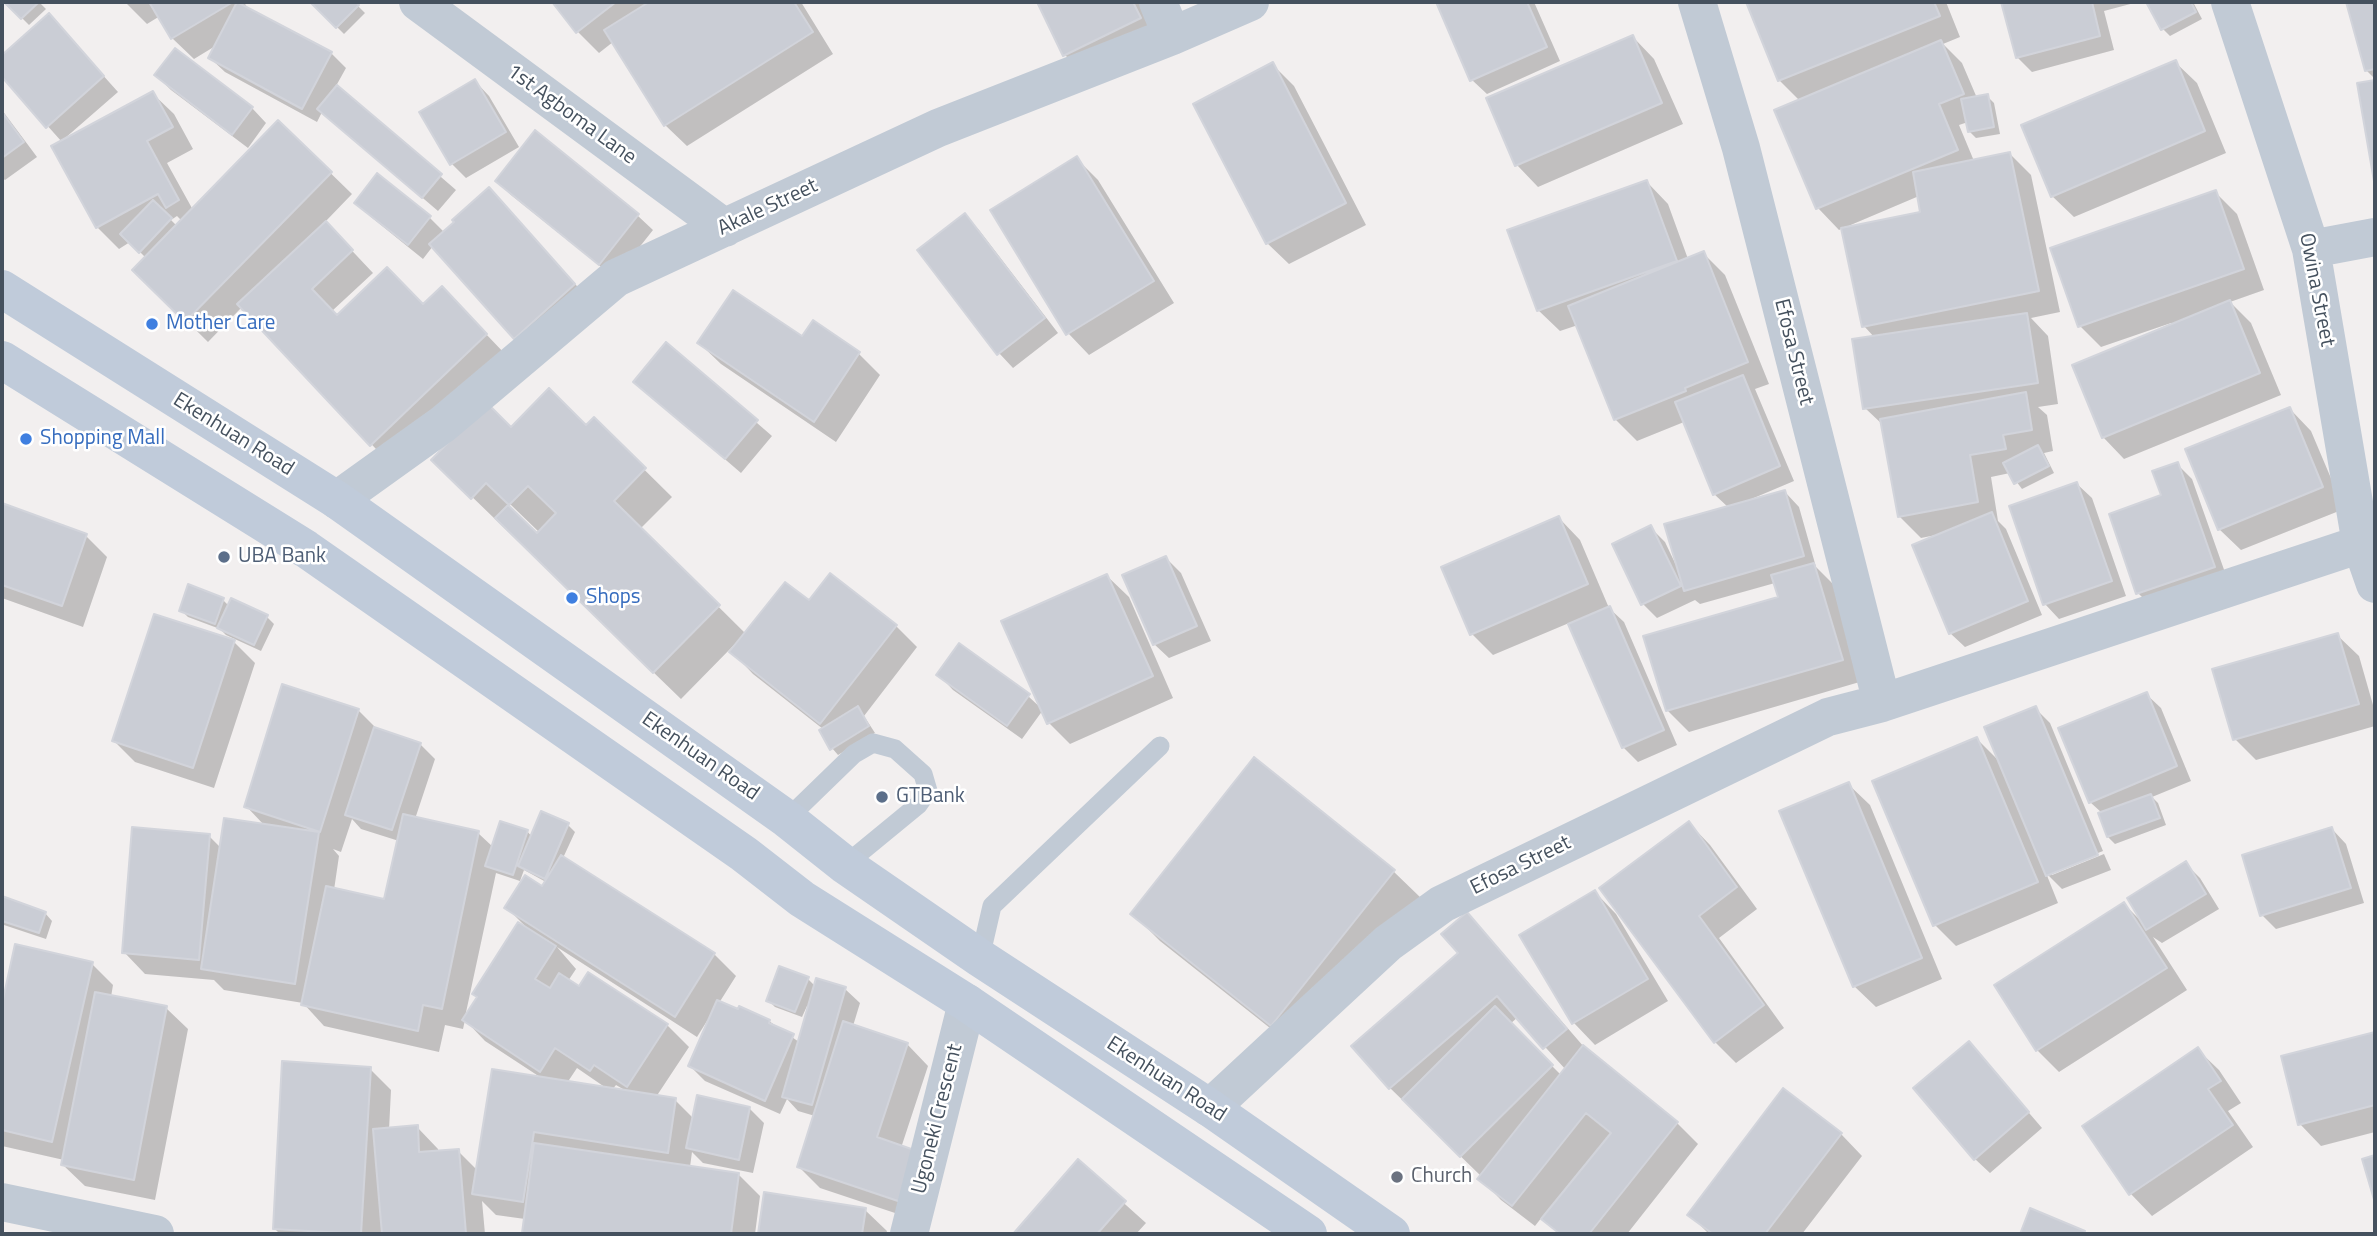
<!DOCTYPE html>
<style>
body{margin:0}
#map{position:relative;width:2377px;height:1236px;overflow:hidden;background:#f2efef;font-family:"Titillium Web",sans-serif}
canvas{display:block}
.frame{position:absolute;inset:0;border:4px solid #45515e;pointer-events:none}
</style>
<div id="map">
<canvas width="2377" height="1236"></canvas>
<div class="frame"></div>
</div>
<script>
const ctx = document.querySelector('canvas').getContext('2d');
ctx.lineJoin = 'round';
function paint(path, color) { ctx.fillStyle = color; ctx.fill(path, 'evenodd'); }
const toPath = rows => new Path2D(rows.map(r => 'M' + r).join(''));
function stroke(path, color, width, dash) { ctx.strokeStyle = color; ctx.lineWidth = width; ctx.lineCap = dash ? 'butt' : 'round'; ctx.setLineDash(dash || []); ctx.stroke(path); }
function write(font, color, halo, rows, align = 'center') {
  ctx.font = font + ' "Titillium Web",sans-serif'; ctx.lineWidth = 5; ctx.setLineDash([]); ctx.textBaseline = 'middle'; ctx.strokeStyle = halo; ctx.fillStyle = color; for (const [text, x, y, turn = 0] of rows) {
    ctx.save(); ctx.translate(x, y); ctx.rotate((+turn || 0) * Math.PI / 180); ctx.textAlign = isNaN(turn) ? turn : align; if (halo) ctx.strokeText(text, 0, 0); ctx.fillText(text, 0, 0); ctx.restore();
  }
}
paint(toPath([
 [6,2,39,2,46,9,29,25],
 [125,2,244,2,248,9,331,53,346,68,336,86,456,190,438,211,322,112,317,122,225,72,210,58,217,45,194,59,172,38,160,16,147,24],
 [312,2,354,2,365,13,344,34],
 [554,2,801,2,833,54,687,146,665,125,613,42,599,53,578,32],
 [1039,2,1142,2,1161,40,1086,76,1065,55],
 [1438,2,1534,2,1560,61,1487,94,1472,80],
 [1748,2,1946,2,1960,37,1943,44,1962,63,1977,98,1987,96,1994,103,2000,134,1976,138,1969,131,1968,122,1959,125,1974,161,2010,154,2031,175,2060,312,2031,318,2048,336,2058,404,2038,407,2047,415,2053,451,2044,453,2054,473,2022,489,2010,473,1991,477,1998,521,2006,529,2042,615,1965,647,1950,633,1936,535,1921,538,1899,516,1883,425,1865,408,1875,338,1864,326,1843,228,1839,230,1818,208,1776,111,1800,101,1779,80],
 [1919,196,1922,213,1846,227],
 [2003,2,2138,2,2104,11,2114,50,2032,72,2017,57],
 [2148,2,2193,2,2202,19,2170,36,2163,29],
 [2347,2,2375,2,2375,79,2367,71],
 [49,15,118,92,64,139,152,93,174,114,193,149,167,163,193,210,278,122,352,194,325,222,373,273,332,311,338,317,423,306,463,310,507,356,392,466,242,307,208,342,135,270,146,258,130,242,119,249,97,227,53,147,62,142,2,75,2,57],
 [177,216,182,221,177,226,171,220],
 [1633,37,1654,59,1683,124,1538,187,1517,165],
 [2175,62,2197,83,2226,153,2074,217,2052,196],
 [1272,64,1294,86,1366,225,1289,264,1267,243],
 [156,75,252,108,266,123,248,148,171,90],
 [475,81,489,96,519,147,466,178,452,164],
 [2,110,37,157,5,180,2,178],
 [536,132,638,216,653,230,615,278,511,195,497,181],
 [1076,158,1098,180,1174,303,1089,355,1068,333],
 [378,176,430,218,445,233,489,189,595,306,515,338,433,246,423,259,371,217,357,203],
 [1647,182,1668,204,1688,259,1703,253,1725,275,1769,384,1755,389,1794,481,1749,500,1750,502,1785,492,1799,507,1816,567,1835,586,1863,681,1689,732,1667,710,1780,598,1775,583,1700,604,1695,600,1657,618,1643,604,1650,527,1665,542,1675,563,1729,508,1714,494,1684,422,1637,441,1615,419,1578,325,1560,331,1538,310],
 [2215,192,2237,214,2264,290,2230,302,2251,323,2281,395,2124,459,2103,437,2172,326,2171,323,2101,347,2080,326],
 [965,216,979,230,1058,333,1013,368,999,353],
 [813,323,859,354,880,375,836,442,721,364,699,343,802,338],
 [666,344,772,436,741,473,635,382],
 [2290,409,2311,431,2344,509,2241,550,2219,529],
 [594,420,672,497,640,529,746,634,809,602,831,575,896,626,917,647,864,716,875,733,838,755,832,748,823,729,753,674,732,652,736,646,734,645,681,699,434,460,511,430,586,427],
 [510,504,539,532,537,535,507,506],
 [2178,465,2192,479,2228,581,2153,608,2138,593],
 [2077,484,2092,498,2126,596,2059,619,2045,604],
 [2,505,86,536,107,557,83,627,2,598],
 [1559,518,1580,540,1609,608,1624,622,1677,745,1638,762,1623,747,1569,623,1493,655,1472,634],
 [1166,558,1181,573,1211,641,1169,658,1154,644],
 [1107,576,1129,597,1173,698,1070,744,1049,723,1043,710,1022,739,953,690,939,675,1028,696,1043,710],
 [223,600,229,606,267,617,274,624,261,651,226,635,220,629,188,617,181,610],
 [2337,635,2359,656,2375,712,2375,726,2256,760,2235,739],
 [234,642,255,663,214,788,135,762,114,741],
 [2146,694,2161,708,2191,781,2152,797,2158,803,2166,825,2115,844,2108,837,2102,813,2090,802],
 [2035,708,2050,723,2103,851,2052,871,2052,875,2104,854,2111,870,2062,889,2046,873,2058,903,1956,946,1935,925,1977,739,2001,763],
 [358,710,378,730,420,744,435,759,415,819,478,833,493,847,527,831,532,837,568,825,575,832,563,858,714,954,736,976,719,1003,769,1021,799,1042,809,1007,807,1006,802,1017,775,1007,768,1000,808,979,815,986,845,989,860,1003,853,1026,907,1044,928,1066,901,1148,925,1223,820,1188,799,1167,815,1116,798,1111,787,1099,780,1114,705,1081,690,1066,709,1022,707,1021,697,1037,557,947,576,969,568,981,580,988,589,974,667,1025,689,1047,656,1097,675,1100,694,1119,750,1109,764,1123,753,1173,703,1163,692,1152,690,1167,738,1174,760,1196,755,1234,525,1234,525,1219,496,1215,482,1201,485,1234,280,1234,274,1228,370,1069,391,1090,389,1130,417,1127,438,1149,439,1153,458,1151,478,1171,543,1079,485,1041,465,1020,463,1029,445,1025,439,1052,324,1026,303,1003,224,990,214,980,145,974,124,952,209,836,221,848,265,826,246,806],
 [352,819,361,829,399,841,385,901,334,890,339,856,333,849,341,852],
 [524,870,546,882,542,888,507,908,526,927,465,1017,496,873,520,881],
 [577,1068,609,1090,567,1083],
 [616,1085,628,1092,612,1090],
 [1848,784,1870,805,1942,979,1876,1007,1854,986],
 [1689,823,1710,845,1757,909,1719,938,1784,1028,1736,1063,1715,1042,1601,888],
 [2332,829,2346,844,2364,903,2276,929,2262,915],
 [2185,863,2200,878,2219,909,2162,943,2153,937,2187,990,2059,1072,2037,1050,1996,986,2124,904,2141,921],
 [1393,871,1421,898,1299,1051,1160,941,1132,913],
 [1595,892,1616,914,1668,1001,1595,1045,1574,1023,1522,936],
 [3,899,45,913,52,921,46,939,4,925,2,924],
 [1467,915,1488,936,1584,1047,1677,1123,1698,1144,1627,1234,1559,1234,1542,1217,1535,1226,1501,1200,1480,1178,1481,1176,1390,1088,1354,1046,1461,953],
 [1518,1017,1566,1070,1561,1075,1510,1024],
 [17,946,92,964,113,985,111,997,166,1008,188,1029,155,1200,85,1186,63,1165,64,1160,2,1146,2,1012],
 [2375,1034,2375,1132,2321,1146,2300,1124,2283,1057],
 [1969,1043,2042,1128,1990,1173,1975,1159],
 [2197,1049,2219,1070,2241,1103,2228,1111,2253,1147,2152,1216,2131,1194,2084,1127],
 [1841,1134,1862,1156,1802,1234,1709,1234,1690,1215],
 [1078,1162,1146,1223,1136,1234,1015,1234],
 [765,1194,865,1210,887,1231,886,1234,760,1234]
]), '#0003');
const building = toPath([
 [4,2,39,2,21,19,4,2],
 [149,2,233,2,171,39,149,2],
 [237,2,332,52,302,109,208,58,237,2],
 [310,2,356,2,359,5,336,28,310,2],
 [552,2,616,2,576,33,552,2],
 [649,2,794,2,813,32,664,126,604,30,649,2],
 [1037,2,1133,2,1141,18,1063,56,1037,2],
 [1436,2,1527,2,1547,47,1470,81,1436,2],
 [1746,2,1934,2,1940,16,1778,81,1746,2],
 [2001,2,2092,2,2100,36,2016,58,2001,2],
 [2146,2,2191,2,2196,12,2161,30,2146,2],
 [2346,2,2375,2,2375,69,2365,71,2346,2],
 [49,13,104,76,46,128,2,77,2,55,49,13],
 [1633,35,1662,103,1515,166,1486,98,1633,35],
 [1941,40,1964,94,1939,104,1958,150,1816,209,1774,110,1941,40],
 [175,48,253,107,232,135,154,75,175,48],
 [2176,60,2205,131,2051,197,2021,125,2176,60],
 [1273,62,1346,203,1266,244,1193,104,1273,62],
 [475,79,506,132,450,165,419,112,475,79],
 [2375,80,2375,187,2357,83,2375,80],
 [337,85,442,174,422,198,317,109,337,85],
 [153,91,173,127,147,141,179,200,166,208,158,194,96,228,51,146,153,91],
 [1988,94,1994,127,1968,132,1961,99,1988,94],
 [2,112,24,142,2,158,2,112],
 [278,120,332,172,185,322,132,270,278,120],
 [535,130,639,214,599,265,495,181,535,130],
 [2010,152,2039,291,1862,327,1841,228,1920,212,1913,172,2010,152],
 [1077,156,1154,281,1066,335,990,210,1077,156],
 [377,173,431,216,408,245,354,203,377,173],
 [1647,180,1677,261,1537,311,1507,230,1647,180],
 [489,187,575,284,514,339,429,244,454,222,452,220,489,187],
 [2216,190,2244,269,2078,327,2050,248,2216,190],
 [153,200,172,218,139,253,120,234,153,200],
 [965,213,1045,318,997,355,917,250,965,213],
 [326,221,353,250,312,289,337,315,387,267,423,304,442,286,487,334,370,446,237,304,326,221],
 [1704,251,1748,362,1685,388,1686,391,1614,420,1568,306,1704,251],
 [733,290,802,336,813,320,860,352,814,422,697,343,733,290],
 [2230,300,2260,373,2102,438,2072,365,2230,300],
 [2027,313,2038,383,1863,409,1852,339,2027,313],
 [666,342,758,420,725,459,633,382,666,342],
 [1743,375,1780,466,1713,495,1675,402,1743,375],
 [549,388,586,425,594,417,646,468,614,501,720,605,653,673,495,518,508,505,537,533,556,513,528,486,509,505,486,483,471,499,431,460,487,403,511,427,549,388],
 [2026,392,2032,430,2003,435,2006,449,1970,455,1978,502,1898,517,1880,419,2026,392],
 [2290,407,2323,487,2218,530,2185,449,2290,407],
 [2038,445,2049,466,2014,484,2003,463,2038,445],
 [2178,462,2215,567,2136,594,2109,514,2161,495,2152,471,2178,462],
 [2077,482,2112,581,2043,605,2009,506,2077,482],
 [1785,490,1804,556,1684,591,1664,524,1785,490],
 [2,503,87,534,62,606,2,585,2,503],
 [1992,512,2028,601,1949,634,1912,545,1992,512],
 [1559,516,1588,584,1470,635,1441,567,1559,516],
 [1651,525,1681,586,1641,605,1612,544,1651,525],
 [1166,556,1197,626,1153,645,1122,575,1166,556],
 [1814,563,1843,660,1666,711,1643,636,1778,597,1771,575,1814,563],
 [830,573,897,625,820,724,729,652,785,582,809,600,830,573],
 [1107,574,1153,676,1047,724,1001,621,1107,574],
 [188,584,224,598,215,624,179,611,188,584],
 [231,598,268,615,254,645,217,628,231,598],
 [1610,606,1664,730,1622,748,1568,624,1610,606],
 [154,614,235,640,193,768,112,741,154,614],
 [2338,633,2359,704,2233,740,2212,669,2338,633],
 [959,643,1030,694,1007,726,936,675,959,643],
 [282,684,359,709,320,832,244,807,282,684],
 [2147,692,2177,766,2089,803,2058,728,2147,692],
 [858,706,869,726,830,750,819,730,858,706],
 [2036,706,2098,855,2046,876,1984,727,2036,706],
 [374,727,421,743,392,830,345,815,374,727],
 [1977,737,2038,882,1933,926,1872,781,1977,737],
 [1254,757,1395,870,1271,1026,1130,914,1254,757],
 [1849,782,1922,958,1853,987,1779,811,1849,782],
 [2151,794,2160,818,2107,837,2098,813,2151,794],
 [541,811,569,823,545,879,518,866,541,811],
 [403,814,479,831,442,1009,423,1005,418,1031,301,1005,326,886,384,899,403,814],
 [224,818,319,832,295,984,201,969,224,818],
 [500,821,528,830,513,875,485,866,500,821],
 [1689,821,1737,887,1699,916,1764,1005,1714,1043,1599,888,1689,821],
 [132,827,210,834,199,960,122,953,132,827],
 [2332,827,2351,888,2260,916,2242,855,2332,827],
 [561,855,715,953,675,1017,504,908,525,875,542,886,561,855],
 [2186,861,2206,894,2146,930,2127,898,2186,861],
 [1595,890,1648,979,1572,1024,1519,935,1595,890],
 [2,896,46,912,39,933,2,921,2,896],
 [2124,902,2167,968,2036,1051,1994,985,2124,902],
 [1467,912,1567,1029,1543,1049,1497,996,1389,1089,1351,1046,1458,953,1441,934,1467,912],
 [518,922,556,946,535,979,550,988,559,973,579,986,588,972,668,1024,627,1087,594,1065,590,1071,555,1048,540,1072,462,1020,477,997,472,994,518,922],
 [15,944,93,962,52,1142,2,1130,2,1004,15,944],
 [779,966,809,977,795,1012,766,1001,779,966],
 [816,978,846,987,812,1105,782,1097,816,978],
 [95,992,167,1006,134,1180,61,1165,95,992],
 [717,1000,738,1009,739,1006,770,1020,769,1023,794,1034,765,1101,688,1066,717,1000],
 [1495,1006,1553,1065,1460,1157,1402,1099,1495,1006],
 [843,1021,908,1043,877,1137,920,1152,904,1203,797,1167,843,1021],
 [2375,1032,2375,1105,2298,1125,2281,1056,2375,1032],
 [1969,1041,2029,1112,1974,1160,1913,1088,1969,1041],
 [1583,1045,1678,1122,1589,1234,1560,1234,1541,1219,1611,1133,1586,1113,1512,1206,1477,1179,1583,1045],
 [2198,1047,2221,1081,2208,1089,2233,1125,2129,1195,2082,1126,2198,1047],
 [282,1061,371,1067,361,1234,273,1229,282,1061],
 [492,1069,676,1098,668,1153,534,1132,523,1202,472,1194,492,1069],
 [1783,1088,1842,1133,1765,1234,1713,1234,1687,1215,1783,1088],
 [697,1095,750,1107,739,1160,686,1148,697,1095],
 [418,1125,419,1152,459,1149,466,1234,382,1234,373,1129,418,1125],
 [534,1143,739,1173,731,1234,522,1233,534,1143],
 [2375,1155,2375,1203,2362,1159,2375,1155],
 [1078,1159,1126,1201,1097,1234,1013,1234,1078,1159],
 [764,1192,866,1208,862,1234,758,1234,764,1192],
 [2030,1208,2085,1231,2083,1234,2020,1234,2030,1208]
]);
paint(building, '#cacdd5');
stroke(building, '#d2d4db', 2);
stroke(toPath([
 [787,819,854,754,873,743,895,749,923,774,928,791,918,805,845,865],
 [980,958,992,906,1160,746]
]), '#c1cad5', 19);
stroke(toPath([
 [418,2,725,228],
 [1158,2,1172,36],
 [1697,2,1741,148,1882,703],
 [2230,2,2311,249,2361,544,2375,584],
 [2311,249,2375,237],
 [337,500,443,424,616,278,938,128,1172,36,1250,2],
 [1210,1108,1388,943,1442,904,1828,717,1882,703,2361,544],
 [2,1202,155,1234],
 [909,1234,967,1003]
]), '#c1cad5', 38);
stroke(toPath([
 [2,289,337,500,787,819,845,865,980,958,1210,1108,1391,1234],
 [2,360,306,549,744,854,802,899,967,1003,1308,1234]
]), '#c0cbda', 38);
for (const [x, y, r, color] of [
 [152,324,7,"#3f7fe0"],
 [26,439,7,"#3f7fe0"],
 [224,557,7,"#5c6f8a"],
 [572,598,7,"#3f7fe0"],
 [882,797,7,"#5c6f8a"],
 [1397,1177,7,"#6b7280"]
]) { const dot = new Path2D(); dot.arc(x, y, r, 0, 2 * Math.PI); ctx.fillStyle = color; ctx.fill(dot); stroke(dot, '#fff', 2.5); }
write('21px', '#45515e', '#fff', [
 ["1st Agboma Lane",571,115,36],
 ["Akale Street",768,208,-25],
 ["Owina Street",2316,290,79],
 ["Efosa Street",1793,352,76],
 ["Ekenhuan Road",233,435,32],
 ["Ekenhuan Road",700,757,35],
 ["Efosa Street",1521,866,-26],
 ["Ekenhuan Road",1166,1080,33],
 ["Ugoneki Crescent",938,1119,-76]
]);
write('21px', '#366cbe', '#fff', [
 ["Mother Care",166,324],
 ["Shopping Mall",40,439],
 ["Shops",586,598]
], 'left');
write('21px', '#4e5e75', '#fff', [
 ["UBA Bank",238,557],
 ["GTBank",896,797]
], 'left');
write('21px', '#5b616d', '#fff', [
 ["Church",1411,1177]
], 'left');
</script>
